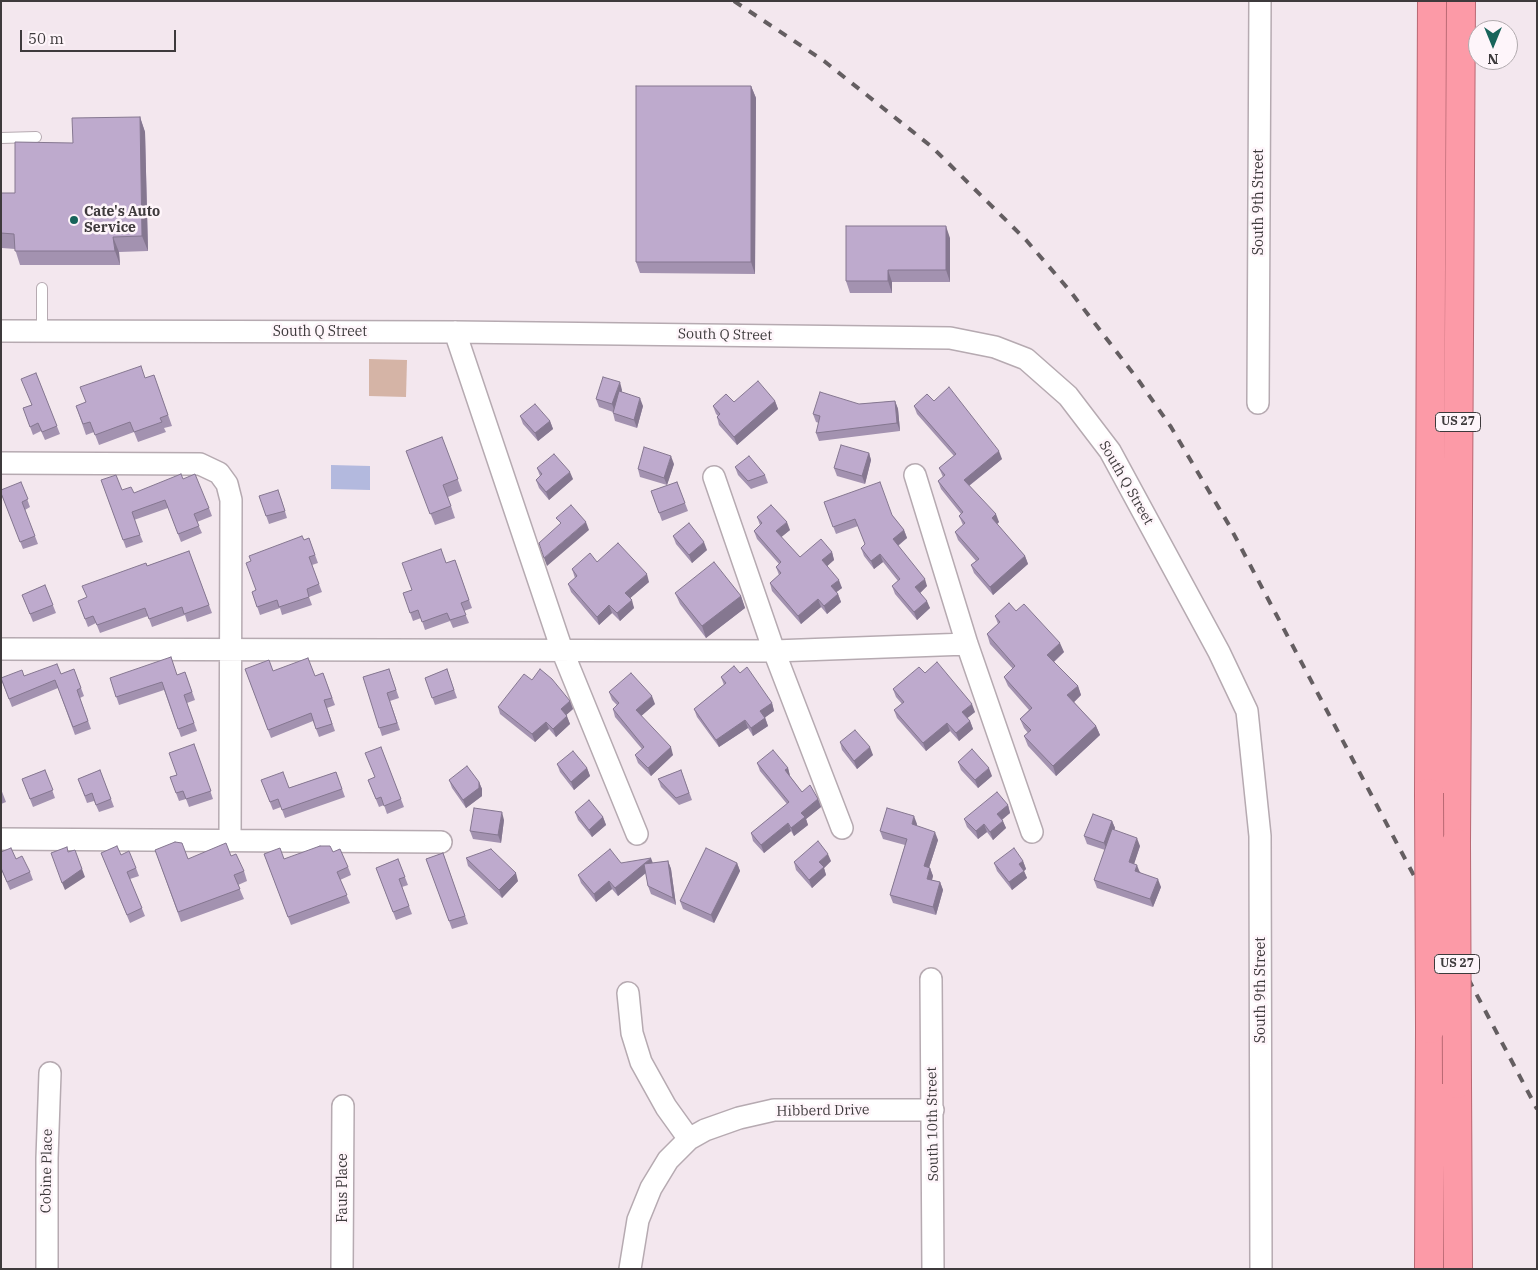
<!DOCTYPE html>
<style>
body{margin:0}
#map{position:relative;width:1538px;height:1270px;overflow:hidden;background:#f3e7ee;font-family:"IBM Plex Serif",serif}
canvas{display:block}
.frame{position:absolute;inset:0;border:2px solid #3e3a3c;pointer-events:none}
.north{position:absolute;left:1468px;top:20px;width:50px;height:50px;box-sizing:border-box;background:#fef5fa;border:1px solid #b1aaae;border-radius:50%;rotate:180deg;font-size:14px;font-weight:700;line-height:20px;text-align:center;color:#3e3a3c}
.north::after{content:'';display:block;margin:auto;width:18px;height:22px;background:#18645b;clip-path:polygon(50% 0,100% 100%,50% 72%,0 100%)}
.scale{position:absolute;left:20px;top:30px;width:156px;height:22px;box-sizing:border-box;border:2px solid #3e3a3c;border-top:0;padding-left:6px;font-size:15px;line-height:18px;white-space:nowrap;color:#3e3a3c;-webkit-text-stroke:4px #fef5fa;paint-order:stroke}
</style>
<div id="map">
<canvas width="1538" height="1270"></canvas>
<div class="frame"></div>
<div class="north">N</div>
<div class="scale">50 m</div>
</div>
<script>
const ctx = document.querySelector('canvas').getContext('2d');
ctx.lineJoin = 'round';
function paint(path, color) { ctx.fillStyle = color; ctx.fill(path, 'evenodd'); }
const toPath = rows => new Path2D(rows.map(r => 'M' + r).join(''));
function stroke(path, color, width, dash) { ctx.strokeStyle = color; ctx.lineWidth = width; ctx.lineCap = dash ? 'butt' : 'round'; ctx.setLineDash(dash || []); ctx.stroke(path); }
function write(font, color, halo, rows, align = 'center') {
  ctx.font = font + ' "IBM Plex Serif",serif'; ctx.lineWidth = 5; ctx.setLineDash([]); ctx.textBaseline = 'middle'; ctx.strokeStyle = halo; ctx.fillStyle = color; for (const [text, x, y, turn = 0] of rows) {
    ctx.save(); ctx.translate(x, y); ctx.rotate((+turn || 0) * Math.PI / 180); ctx.textAlign = isNaN(turn) ? turn : align; if (halo) ctx.strokeText(text, 0, 0); ctx.fillText(text, 0, 0); ctx.restore();
  }
}
paint(toPath([
 [369,359,407,360,406,397,369,396]
]), '#d5b4a6');
paint(toPath([
 [331,465,370,466,370,490,331,489]
]), '#b3b9de');
const service = toPath([
 [1,138,36,137],
 [42,288,42,331]
]);
const minor = toPath([
 [1,331,455,332,950,338,995,347,1026,359,1068,396,1110,451,1219,652,1247,711,1260,836,1261,1269],
 [455,332,562,650,637,834],
 [1258,403,1260,1],
 [1,463,200,464,219,473,227,484,231,500,230,841],
 [915,475,967,644,1032,832],
 [714,477,774,651,842,828],
 [1,649,774,651,967,644],
 [1,839,441,842],
 [931,979,933,1269],
 [628,993,632,1033,641,1062,666,1107,689,1139],
 [47,1269,47,1158,50,1073],
 [342,1269,343,1106],
 [630,1269,638,1220,651,1188,668,1160,689,1139,705,1130,739,1118,774,1110,933,1110]
]);
const trunk = toPath([
 [1429,793,1432,1],
 [1456,843,1461,1],
 [1457,1084,1458,1269],
 [1429,1269,1430,1029]
]);
stroke(service, '#b6aab1', 12);
stroke(minor, '#b6aab1', 24);
stroke(trunk, '#b96873', 30);
stroke(service, '#fff', 10);
stroke(minor, '#fff', 21);
stroke(trunk, '#fc9aa7', 28);
stroke(toPath([
 [734,1,824,61,932,147,1026,240,1070,291,1139,381,1171,427,1229,525,1537,1109]
]), '#645e61', 4, [9, 9]);
const trunkBridge = toPath([
 [1429,793,1430,1029],
 [1456,843,1457,1084]
]);
stroke(trunkBridge, '#b96873', 30, []);
stroke(trunkBridge, '#fc9aa7', 28);
paint(toPath([
 [751,86,756,98,755,274,640,273,636,262],
 [140,117,145,132,148,251,119,252,120,265,20,265,15,249,2,248,1,245,1,193,15,193,73,143],
 [950,238,950,282,892,282,892,293,850,293,846,281],
 [36,373,60,434,45,440,41,431,33,435,23,408,31,405],
 [154,375,172,426,164,428,166,432,138,442,134,432,99,445,94,432,86,435,76,406],
 [622,390,622,392,643,406,637,428,615,421,613,413,613,412,599,407,596,399],
 [775,401,778,409,737,445,719,425,717,417,718,416,716,414,713,406,734,402],
 [895,401,898,409,900,431,819,441,816,433,819,423,816,422,813,414,859,404],
 [934,401,1002,459,969,486,999,522,997,524,1025,556,1028,564,993,595,974,573,971,565,976,561,958,540,955,532,963,525,959,516,961,514,941,489,938,481,943,477,939,468,954,456,917,414,914,406],
 [520,416,550,421,553,429,538,441,523,424],
 [442,437,462,491,448,497,455,518,435,525,406,451],
 [869,453,871,460,865,484,837,476,834,468],
 [674,464,667,485,640,477,638,469],
 [735,467,765,475,768,483,751,489,738,475],
 [537,468,573,479,549,500,539,488,536,480,540,476],
 [183,479,209,508,212,516,197,522,202,533,181,542,168,508,134,520,143,542,126,548,101,480,122,490,134,493],
 [21,482,30,507,25,510,38,544,23,549,1,493],
 [677,482,688,511,662,521,651,491],
 [259,496,281,498,287,518,269,524],
 [824,502,892,515,904,530,907,538,898,546,927,586,920,593,930,608,917,620,895,594,892,586,898,581,883,562,874,569,864,556,861,548,865,544,858,526,836,534],
 [757,517,790,530,781,537,800,557,832,552,834,560,827,566,842,588,836,592,838,594,841,602,827,614,821,607,801,624,772,591,770,583,779,575,776,567,779,564,757,539,754,531,760,525],
 [673,536,707,550,692,563,676,544],
 [309,538,318,563,312,565,322,592,309,597,312,605,282,615,280,608,260,615,252,592,256,590,251,561],
 [189,551,212,613,187,622,185,615,152,627,148,616,100,633,96,623,88,627,81,609,87,598,147,566],
 [455,560,472,608,464,611,469,623,453,628,450,621,425,630,421,618,413,621,403,593,412,590,446,563],
 [597,562,649,582,630,598,634,608,620,621,612,613,599,625,571,592,568,584,575,578,572,569],
 [45,585,56,613,33,622,22,595],
 [675,593,741,596,745,608,706,638,680,604],
 [1016,611,1064,652,1054,662,1078,686,1081,695,1074,702,1096,726,1100,735,1056,776,1028,746,1024,736,1028,733,1024,728,1020,719,1029,710,1008,686,1004,677,1013,669,990,644,987,634,998,624,995,616],
 [74,669,84,696,80,698,91,729,75,735,58,688,12,707,1,679,24,676,61,674],
 [245,669,273,671,315,676,323,673,335,705,327,708,335,731,319,737,313,721,271,738],
 [389,669,399,698,390,701,400,730,382,736,363,677],
 [447,669,457,698,435,705,425,678],
 [185,672,195,700,187,703,197,731,181,737,164,690,119,705,110,678,177,675],
 [740,673,772,703,774,711,765,717,768,726,753,736,748,728,719,747,697,717,694,709,724,685,721,677],
 [925,673,975,712,967,718,970,721,973,729,959,741,950,731,926,751,897,718,894,710,902,704,896,697,893,689],
 [532,680,570,701,573,709,566,715,570,724,556,737,549,729,535,742,500,714,498,707],
 [609,692,655,704,641,716,673,755,651,776,638,763,635,755,642,749,615,717,613,709,617,705,612,700],
 [840,742,873,755,857,769,842,750],
 [194,744,213,799,189,807,186,799,179,801,170,777,177,775],
 [381,747,404,807,387,814,384,805,379,807,368,780,375,777],
 [958,762,992,776,978,788,961,770],
 [757,763,788,768,790,776,802,792,818,799,821,807,806,819,808,825,794,836,791,831,764,853,753,841,751,833,787,804,760,771],
 [557,764,587,768,590,776,574,790,560,772],
 [45,770,55,798,33,807,22,779],
 [100,770,114,807,99,812,94,801,87,803,78,779],
 [681,770,692,800,679,805,661,787,658,779],
 [336,772,345,797,285,818,281,807,273,810,261,780,289,788],
 [449,780,479,782,482,789,482,796,466,808,452,788],
 [1,789,6,802,1,804],
 [1008,805,1010,813,1002,820,1006,828,993,840,987,832,978,839,967,827,964,819],
 [575,812,603,817,606,825,592,837,578,820],
 [504,820,501,843,473,839,470,831],
 [1112,821,1115,828,1114,830,1140,846,1134,864,1140,872,1161,887,1153,907,1097,888,1094,880,1105,850,1087,844,1084,836],
 [917,824,917,826,938,840,929,868,930,868,933,876,932,880,940,882,943,890,936,915,893,903,890,895,905,845,883,839,880,831],
 [155,850,188,859,231,856,244,871,247,881,238,885,244,899,181,922],
 [1,852,16,859,30,872,33,880,10,890,1,869],
 [333,852,348,867,351,875,340,880,350,903,291,925,264,854,284,859],
 [101,853,121,855,136,868,139,876,130,879,145,916,130,923],
 [443,853,468,924,452,929,426,859],
 [466,858,518,881,502,898,468,866],
 [398,859,408,885,402,887,412,914,396,920,376,868],
 [668,861,671,869,676,905,651,894,648,886,646,873,618,896,612,889,596,902,581,883,578,875,621,863,653,863],
 [831,861,824,868,826,875,812,888,796,870,794,862],
 [1023,861,1026,869,1024,871,1027,878,1012,890,997,871,994,863],
 [737,863,740,871,714,923,683,909,680,901]
]), '#a392b0');
paint(toPath([
 [751,86,756,98,755,274,751,262],
 [140,117,145,132,148,251,142,236],
 [946,226,950,238,950,282,946,270],
 [113,237,119,252,120,265,115,251],
 [888,270,892,282,892,293,888,281],
 [620,382,622,390,615,412,612,404],
 [640,398,643,406,637,428,634,420],
 [775,401,778,409,737,445,734,437],
 [895,401,898,409,900,431,897,423],
 [550,421,553,429,538,441,535,433],
 [999,451,1002,459,966,488,964,480],
 [869,453,871,460,865,484,862,476],
 [671,456,674,464,667,485,664,478],
 [570,472,573,479,549,500,546,492],
 [996,514,999,522,995,526,992,518],
 [586,522,589,530,547,566,544,558],
 [787,522,790,530,779,539,776,531],
 [904,530,907,538,896,547,893,539],
 [704,542,707,550,692,563,689,555],
 [832,552,834,560,825,568,822,560],
 [880,554,883,562,874,569,871,561],
 [1025,556,1028,564,993,595,990,587],
 [647,574,649,582,628,600,625,593],
 [925,579,927,586,918,595,915,587],
 [839,580,842,588,834,594,831,586],
 [838,594,841,602,827,614,824,606],
 [741,596,745,608,706,638,702,626],
 [818,599,821,607,801,624,798,616],
 [632,600,634,608,620,621,617,613],
 [927,601,930,608,917,620,914,612],
 [609,605,612,613,599,625,597,617],
 [1060,643,1064,652,1051,664,1047,655],
 [1078,686,1081,695,1071,705,1067,695],
 [652,696,655,704,639,718,636,710],
 [570,701,573,709,564,717,561,709],
 [772,703,774,711,763,719,760,711],
 [972,704,975,712,965,720,962,712],
 [567,716,570,724,556,737,553,729],
 [765,718,768,726,753,736,751,728],
 [745,720,748,728,719,747,716,740],
 [970,721,973,729,959,741,956,733],
 [546,722,549,729,535,742,532,734],
 [947,723,950,731,926,751,923,743],
 [1096,726,1100,735,1056,776,1053,766],
 [671,747,673,755,651,776,648,768],
 [870,747,873,755,857,769,854,761],
 [587,768,590,776,574,790,571,782],
 [788,768,790,776,788,778,785,770],
 [989,768,992,776,978,788,975,780],
 [479,782,482,789,482,796,466,808,463,800],
 [818,799,821,807,806,819,808,825,794,836,791,828,801,813],
 [1008,805,1010,813,1000,821,997,814],
 [502,812,504,820,501,843,498,835],
 [914,816,917,824,915,832,912,824],
 [603,817,606,825,592,837,589,830],
 [1003,821,1006,828,993,840,990,832],
 [1112,821,1115,828,1107,851,1104,843],
 [788,823,791,831,764,853,761,845],
 [984,824,987,832,978,839,976,831],
 [935,832,938,840,927,874,924,866],
 [1137,838,1140,846,1132,870,1129,862],
 [828,854,831,861,824,868,826,875,812,888,809,880,819,862],
 [78,858,85,877,65,890,62,883],
 [651,858,654,866,618,896,615,888],
 [668,861,671,869,676,905,673,898],
 [1023,861,1026,869,1024,871,1027,878,1012,890,1009,882,1019,864],
 [737,863,740,871,714,923,711,915],
 [1137,865,1140,873,1135,871],
 [930,868,933,876,930,886,927,879],
 [516,873,518,881,502,898,499,890],
 [1158,879,1161,887,1153,907,1150,899],
 [609,881,612,889,596,902,594,894],
 [940,882,943,890,936,915,933,907]
]), '#857790');
const building = toPath([
 [636,86,751,86,751,262,636,262,636,86],
 [140,117,142,236,113,237,115,251,15,251,14,234,1,233,1,193,15,193,15,142,73,143,72,118,140,117],
 [846,226,946,226,946,270,888,270,888,281,846,281,846,226],
 [141,366,145,378,154,375,168,415,160,418,162,422,134,432,130,422,95,435,90,422,83,424,76,406,86,402,80,387,141,366],
 [36,373,57,426,42,432,38,423,30,427,23,408,32,405,21,379,36,373],
 [603,377,620,382,612,404,596,399,603,377],
 [758,381,775,401,734,437,717,417,720,414,713,406,726,394,734,402,758,381],
 [949,387,999,451,964,480,996,514,992,518,1025,556,990,587,971,565,979,559,955,532,965,523,959,516,963,512,938,481,945,475,939,468,956,454,914,406,927,394,934,401,949,387],
 [619,391,640,398,634,420,613,413,619,391],
 [820,392,859,404,895,401,897,423,816,433,820,416,813,414,820,392],
 [535,404,550,421,535,433,520,416,535,404],
 [442,437,458,479,443,485,451,506,430,514,406,451,442,437],
 [841,445,869,453,862,476,834,468,841,445],
 [644,447,671,456,664,478,638,469,644,447],
 [554,454,570,472,546,492,536,480,542,474,537,468,554,454],
 [749,456,765,475,748,481,735,467,749,456],
 [181,474,183,479,195,474,209,508,194,514,199,526,178,534,165,500,132,512,140,535,123,540,101,480,116,475,122,490,131,487,134,493,181,474],
 [21,482,28,499,22,502,35,536,20,542,1,493,1,490,21,482],
 [677,482,685,503,659,513,651,491,677,482],
 [880,482,892,515,904,530,893,539,925,579,915,587,927,601,914,612,892,586,900,579,880,554,871,561,861,548,865,544,855,519,833,527,824,502,880,482],
 [278,490,285,511,266,516,259,496,278,490],
 [571,505,586,522,544,558,539,543,561,523,556,518,571,505],
 [771,505,787,522,776,531,800,557,821,539,832,552,822,560,839,580,831,586,838,594,824,606,818,599,798,616,770,583,781,573,776,567,781,562,754,531,762,523,757,517,771,505],
 [689,523,704,542,689,555,673,536,689,523],
 [302,536,304,540,309,538,315,555,309,557,319,584,307,589,309,597,279,607,277,600,257,607,252,592,256,590,246,563,251,561,249,556,302,536],
 [618,543,647,574,625,593,632,600,617,613,609,605,597,617,568,584,577,576,572,569,590,553,597,562,618,543],
 [441,549,446,563,455,560,469,600,461,603,466,615,450,620,447,613,422,622,418,610,410,613,403,593,412,590,402,563,441,549],
 [189,551,209,605,184,614,182,607,149,619,145,608,97,625,93,616,85,619,78,601,87,597,82,586,146,563,147,566,189,551],
 [714,562,741,596,702,626,675,593,714,562],
 [45,585,53,605,30,614,22,595,45,585],
 [1009,603,1016,611,1024,604,1060,643,1047,655,1078,686,1067,695,1096,726,1053,766,1024,736,1031,730,1020,719,1032,708,1004,677,1015,666,987,634,1000,622,995,616,1009,603],
 [171,657,177,675,185,672,192,692,184,695,194,723,178,729,162,682,116,697,110,678,171,657],
 [308,658,315,676,323,673,332,698,324,700,332,724,316,729,311,713,268,730,245,669,269,660,273,671,308,658],
 [937,662,972,704,962,712,970,721,956,733,947,723,923,743,894,710,904,702,893,689,919,667,925,673,937,662],
 [57,664,61,674,74,669,81,688,77,690,88,721,73,727,55,680,9,699,1,678,22,670,24,676,57,664],
 [734,666,740,673,747,667,772,703,760,711,765,718,751,728,745,720,716,740,694,709,726,683,721,677,734,666],
 [389,669,396,690,387,693,397,723,379,728,363,677,389,669],
 [447,669,454,690,432,698,425,678,447,669],
 [540,669,552,679,570,701,561,709,567,716,553,729,546,722,532,734,498,707,524,674,532,680,540,669],
 [631,673,652,696,636,710,671,747,648,768,635,755,644,747,613,709,619,703,609,692,631,673],
 [855,730,870,747,854,761,840,742,855,730],
 [194,744,211,791,186,799,183,791,176,793,170,777,177,775,169,753,194,744],
 [381,747,401,799,384,806,381,797,376,799,368,780,375,777,365,753,381,747],
 [972,749,989,768,975,780,958,762,972,749],
 [773,750,788,768,785,770,802,792,810,785,818,799,801,813,805,817,791,828,788,823,761,845,751,833,789,802,757,763,773,750],
 [573,751,587,768,571,782,557,764,573,751],
 [467,766,479,782,479,788,463,800,449,780,467,766],
 [45,770,53,790,30,799,22,779,45,770],
 [100,770,111,799,96,805,92,793,85,796,78,779,100,770],
 [681,770,689,793,676,798,658,779,681,770],
 [283,772,289,788,336,772,342,789,282,810,278,799,270,802,261,780,283,772],
 [997,792,1008,805,997,814,1003,821,990,832,984,824,976,831,964,819,997,792],
 [589,800,603,817,589,830,575,812,589,800],
 [474,808,502,812,498,835,470,831,474,808],
 [887,808,914,816,912,824,935,832,924,866,930,868,927,879,940,882,933,907,890,895,907,839,880,831,887,808],
 [1093,814,1112,821,1104,843,1084,836,1093,814],
 [1112,829,1137,838,1129,862,1137,865,1135,871,1158,879,1150,899,1094,880,1112,829],
 [818,841,828,854,819,862,824,867,809,880,794,862,818,841],
 [175,842,182,843,188,859,226,843,231,856,236,854,244,871,234,875,240,889,178,912,155,850,175,842],
 [117,846,121,855,129,851,136,868,127,872,142,908,127,915,101,853,117,846],
 [320,846,330,846,333,852,340,849,348,867,337,872,347,895,288,917,264,854,280,848,284,859,320,846],
 [67,847,68,852,75,850,82,869,62,883,51,853,67,847],
 [11,848,16,859,22,856,30,872,7,882,1,868,1,852,11,848],
 [706,848,737,863,711,915,680,901,706,848],
 [1014,848,1023,861,1019,864,1024,871,1009,882,994,863,1014,848],
 [491,849,516,873,499,890,466,858,491,849],
 [610,849,621,863,651,858,615,888,609,881,594,894,578,875,610,849],
 [443,853,465,916,449,921,426,859,443,853],
 [398,859,405,877,399,879,409,906,393,912,376,868,398,859],
 [668,861,673,898,648,886,644,864,668,861]
]);
paint(building, '#beaacd');
stroke(building, '#857790', 1);
for (const [x, y, r, color] of [
 [74,220,5,"#18645b"]
]) { const dot = new Path2D(); dot.arc(x, y, r, 0, 2 * Math.PI); ctx.fillStyle = color; ctx.fill(dot); stroke(dot, '#fef5fa', 2); }
for (const [x, y, w] of [
 [1458,422,45],
 [1457,964,45]
]) { const box = new Path2D(); box.roundRect(x - w / 2, y - 9.5, w, 19, 4); ctx.fillStyle = '#fef5fa'; ctx.fill(box); stroke(box, '#3e3a3c', 1); }
write('bold 12px', '#3e3a3c', null, [
 ["US 27",1458,422],
 ["US 27",1457,964]
]);
write('14px', '#3e3a3c', '#fef5fa', [
 ["South 9th Street",1259,202,-90],
 ["South Q Street",320,332],
 ["South Q Street",725,335,1],
 ["South Q Street",1126,483,60],
 ["South 9th Street",1261,990,-90],
 ["Hibberd Drive",823,1111,-1],
 ["South 10th Street",933,1124,-91],
 ["Cobine Place",47,1171,-89],
 ["Faus Place",343,1188,-90]
]);
write('bold 14px', '#3e3a3c', '#fef5fa', [
 ["Cate's Auto",84,212],
 ["Service",84,228]
], 'left');
</script>
